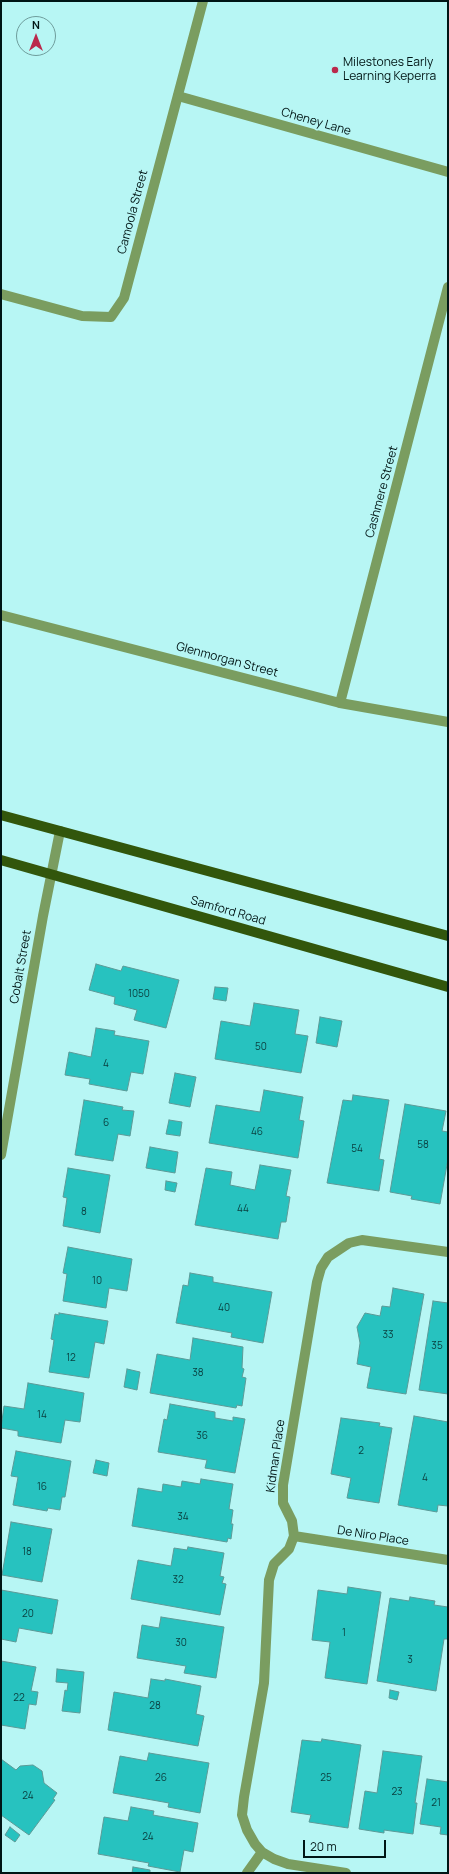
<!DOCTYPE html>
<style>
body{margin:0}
#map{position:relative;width:449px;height:1874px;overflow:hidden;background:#b7f6f4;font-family:Manrope,sans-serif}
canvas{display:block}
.frame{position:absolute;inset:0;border:2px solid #001515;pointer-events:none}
.north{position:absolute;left:16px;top:16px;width:40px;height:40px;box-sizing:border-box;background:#b7f6f4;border:1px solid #6e9c9b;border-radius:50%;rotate:0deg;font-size:11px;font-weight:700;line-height:16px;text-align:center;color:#001515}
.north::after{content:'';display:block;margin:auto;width:14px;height:18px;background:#ba294c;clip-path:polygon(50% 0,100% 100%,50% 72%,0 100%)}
.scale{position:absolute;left:303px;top:1840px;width:83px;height:18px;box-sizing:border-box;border:2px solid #001515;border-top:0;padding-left:5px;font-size:12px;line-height:14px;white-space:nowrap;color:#001515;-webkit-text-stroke:3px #b7f6f4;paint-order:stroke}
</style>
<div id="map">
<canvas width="449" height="1874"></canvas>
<div class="frame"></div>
<div class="north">N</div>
<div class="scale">20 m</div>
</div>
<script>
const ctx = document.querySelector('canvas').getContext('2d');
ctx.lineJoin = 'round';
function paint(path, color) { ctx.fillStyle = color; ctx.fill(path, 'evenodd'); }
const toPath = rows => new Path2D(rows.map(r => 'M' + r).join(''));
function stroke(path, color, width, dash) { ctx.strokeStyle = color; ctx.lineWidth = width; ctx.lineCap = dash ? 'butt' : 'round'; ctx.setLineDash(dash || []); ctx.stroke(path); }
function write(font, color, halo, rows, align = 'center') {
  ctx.font = font + ' Manrope,sans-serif'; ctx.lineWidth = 3.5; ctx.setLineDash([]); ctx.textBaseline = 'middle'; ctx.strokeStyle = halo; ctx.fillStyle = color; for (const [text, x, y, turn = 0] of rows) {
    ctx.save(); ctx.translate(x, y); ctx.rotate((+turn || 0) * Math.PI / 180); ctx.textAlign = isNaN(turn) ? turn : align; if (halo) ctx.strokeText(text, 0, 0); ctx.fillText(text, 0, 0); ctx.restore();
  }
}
const building = toPath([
 [96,964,121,971,123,966,179,980,166,1028,134,1020,137,1010,114,1004,115,997,89,990,96,964],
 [215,987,228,988,226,1001,213,999,215,987],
 [254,1003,299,1010,295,1034,308,1036,301,1073,215,1059,221,1021,250,1026,254,1003],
 [320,1017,342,1021,337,1047,316,1043,320,1017],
 [96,1028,115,1031,114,1035,149,1041,143,1074,131,1072,127,1091,89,1084,90,1079,65,1075,69,1052,91,1057,96,1028],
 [175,1073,196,1077,190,1107,169,1103,175,1073],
 [264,1090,303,1097,299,1120,304,1121,298,1158,209,1143,216,1105,260,1112,264,1090],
 [353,1095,389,1100,379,1159,384,1160,379,1191,327,1183,343,1100,352,1101,353,1095],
 [84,1100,123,1107,122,1110,134,1111,130,1136,118,1134,113,1161,75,1155,84,1100],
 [405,1104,446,1111,442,1131,448,1132,448,1159,440,1204,411,1199,412,1196,390,1192,405,1104],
 [169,1120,182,1122,180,1136,166,1134,169,1120],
 [150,1147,178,1152,175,1173,146,1168,150,1147],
 [260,1165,291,1170,286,1196,290,1197,286,1222,281,1222,278,1239,195,1225,206,1168,232,1172,230,1185,255,1190,260,1165],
 [68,1168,110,1175,100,1233,63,1226,67,1198,63,1197,68,1168],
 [166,1181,177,1183,175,1192,165,1190,166,1181],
 [68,1247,132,1259,127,1291,109,1288,106,1308,63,1301,67,1274,63,1273,68,1247],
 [190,1273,213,1277,213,1282,272,1292,263,1343,231,1337,232,1333,176,1323,183,1285,188,1286,190,1273],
 [393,1288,424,1294,406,1394,367,1388,371,1367,357,1364,360,1343,357,1327,365,1313,380,1316,382,1306,390,1307,393,1288],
 [433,1301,448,1303,448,1394,419,1390,433,1301],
 [59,1313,108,1321,104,1344,95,1342,89,1378,49,1372,54,1340,51,1339,55,1314,59,1315,59,1313],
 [193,1338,243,1347,242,1368,244,1369,242,1377,246,1378,242,1406,237,1405,236,1408,150,1393,157,1354,190,1360,193,1338],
 [127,1369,140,1372,137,1390,124,1387,127,1369],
 [28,1383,84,1393,80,1422,65,1420,61,1443,18,1436,18,1431,1,1428,4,1406,24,1409,28,1383],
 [170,1404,215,1412,215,1418,233,1421,233,1417,245,1419,235,1473,205,1468,207,1460,158,1452,164,1419,167,1420,170,1404],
 [414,1416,448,1422,448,1506,438,1505,437,1512,398,1505,414,1416],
 [341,1418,380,1423,379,1426,392,1428,379,1503,347,1498,351,1478,331,1474,341,1418],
 [16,1451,71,1461,65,1497,62,1497,60,1510,48,1508,47,1511,13,1505,18,1477,11,1476,16,1451],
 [96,1460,109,1463,107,1476,93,1473,96,1460],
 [201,1479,233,1484,229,1509,233,1510,231,1524,233,1524,231,1539,228,1538,227,1542,132,1526,138,1488,162,1492,163,1484,181,1487,182,1481,200,1484,201,1479],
 [11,1522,52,1529,42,1582,2,1575,11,1522],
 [188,1547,224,1553,220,1576,224,1577,222,1583,226,1584,220,1615,131,1599,138,1560,171,1566,174,1548,187,1550,188,1547],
 [348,1587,381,1592,367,1684,325,1678,330,1642,312,1640,318,1590,347,1594,348,1587],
 [1,1590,58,1600,52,1634,19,1628,16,1642,1,1639,1,1590],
 [410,1597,435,1601,434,1605,448,1607,448,1639,444,1639,436,1691,377,1681,390,1598,409,1601,410,1597],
 [161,1617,224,1627,216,1678,184,1673,186,1666,137,1658,142,1625,159,1628,161,1617],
 [1,1661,36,1667,31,1691,38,1692,36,1705,29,1704,25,1729,1,1725,1,1661],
 [57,1669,84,1672,80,1713,62,1711,65,1690,67,1691,68,1683,56,1682,57,1669],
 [151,1679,165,1681,165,1679,201,1686,196,1714,204,1716,198,1746,108,1730,114,1692,148,1698,151,1679],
 [390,1690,399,1692,397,1700,389,1698,390,1690],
 [322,1739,361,1745,348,1828,309,1822,311,1815,291,1812,302,1740,321,1742,322,1739],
 [383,1751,422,1756,415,1803,417,1803,413,1834,384,1830,384,1833,359,1829,365,1791,377,1793,383,1751],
 [149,1753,209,1763,200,1813,168,1807,169,1803,113,1793,120,1756,147,1761,149,1753],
 [1,1759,16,1770,20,1766,33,1765,42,1771,44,1783,57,1793,53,1799,55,1800,29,1835,1,1815,1,1759],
 [427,1779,448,1782,448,1779,448,1835,440,1834,441,1827,420,1824,427,1779],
 [131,1807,154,1811,153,1815,198,1823,193,1852,184,1850,180,1872,148,1866,149,1863,98,1854,104,1817,128,1821,131,1807],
 [10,1827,20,1835,15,1842,5,1835,10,1827],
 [133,1867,150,1870,150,1873,132,1873,133,1867]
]);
paint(building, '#27c2bf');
stroke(building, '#5c9a97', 1);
stroke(toPath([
 [178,96,448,172]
]), '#7a9d60', 10);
stroke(toPath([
 [1,294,82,316,111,317,124,298,203,1],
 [340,703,448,287],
 [294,1536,448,1560],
 [247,1873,262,1852],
 [346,1873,288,1864,274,1859,262,1852,255,1844,247,1830,242,1815,244,1797,264,1683,269,1580,274,1564,289,1549,294,1536,292,1521,283,1503,283,1485,317,1282,321,1268,328,1257,349,1243,362,1240,448,1252]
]), '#7a9d60', 10);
stroke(toPath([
 [1,615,340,703,448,722],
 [1,1155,43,916,60,831]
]), '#7a9d60', 10);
stroke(toPath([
 [1,815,448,936],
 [1,860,448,987]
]), '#32560c', 10);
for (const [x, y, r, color] of [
 [335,70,4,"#ba294c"]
]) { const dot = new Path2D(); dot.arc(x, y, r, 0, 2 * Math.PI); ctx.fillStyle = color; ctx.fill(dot); stroke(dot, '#b7f6f4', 1.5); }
write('10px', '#0a4040', null, [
 ["1050",139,994],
 ["50",261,1047],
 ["4",106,1064],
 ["6",106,1123],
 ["46",257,1132],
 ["58",423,1145],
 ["54",357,1149],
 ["44",243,1209],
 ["8",84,1212],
 ["10",97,1281],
 ["40",224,1308],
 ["33",388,1335],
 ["35",437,1346],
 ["12",71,1358],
 ["38",198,1373],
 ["14",42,1415],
 ["36",202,1436],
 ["2",361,1451],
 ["4",425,1478],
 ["16",42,1487],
 ["34",183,1517],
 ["18",27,1552],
 ["32",178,1580],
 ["20",28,1614],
 ["1",344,1633],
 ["30",181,1643],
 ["3",410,1660],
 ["22",19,1698],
 ["28",155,1706],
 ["26",161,1778],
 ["25",326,1778],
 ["23",397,1792],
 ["24",28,1796],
 ["21",436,1803],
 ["24",148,1837]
]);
write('12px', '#001515', '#b7f6f4', [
 ["Milestones Early",343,63],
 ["Learning Keperra",343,77]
], 'left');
write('12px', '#001515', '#b7f6f4', [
 ["Cheney Lane",316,122,16],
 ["Camoola Street",133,212,-75],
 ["Cashmere Street",382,492,-75],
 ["Glenmorgan Street",227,660,15],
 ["Samford Road",228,911,16],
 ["Cobalt Street",21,967,-80],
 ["Kidman Place",276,1456,-82],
 ["De Niro Place",373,1536,9]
]);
</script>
